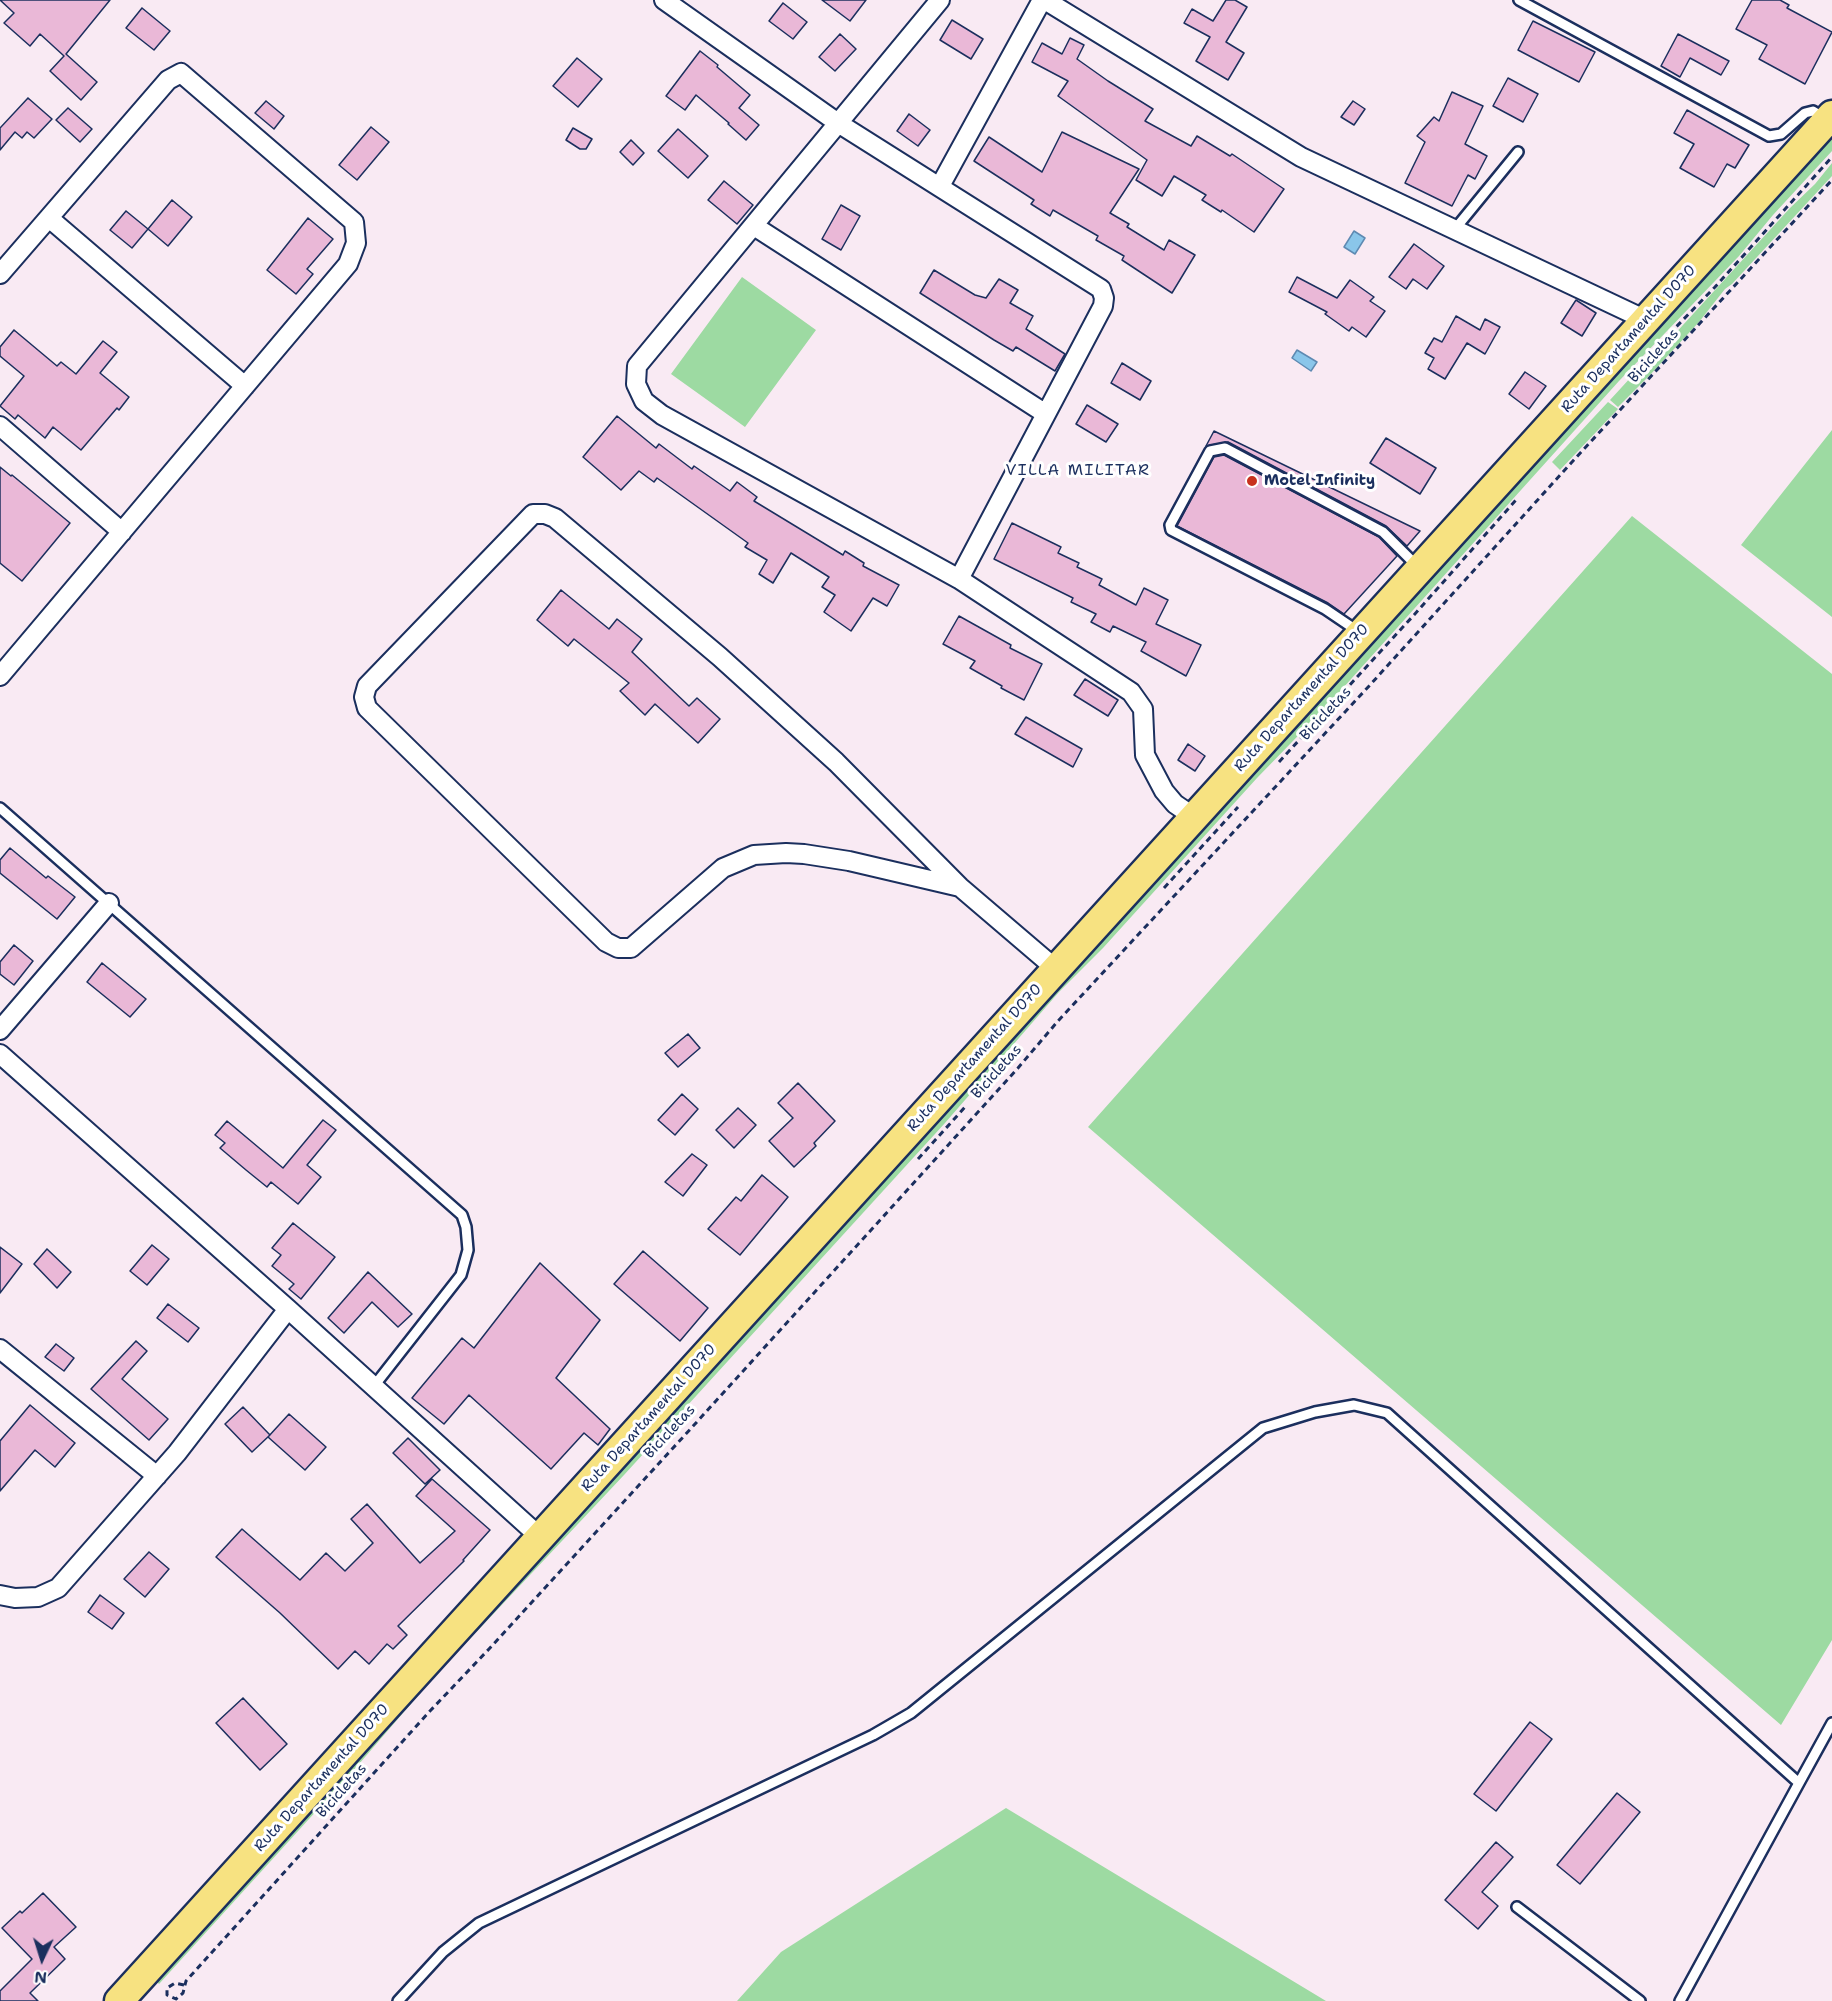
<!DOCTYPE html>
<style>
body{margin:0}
#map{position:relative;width:1832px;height:2001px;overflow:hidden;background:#f9eaf3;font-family:"Shantell Sans",sans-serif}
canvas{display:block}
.north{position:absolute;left:12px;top:1929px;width:60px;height:60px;-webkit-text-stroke:4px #fff;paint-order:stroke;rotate:184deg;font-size:16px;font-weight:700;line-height:24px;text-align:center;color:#1b2f5e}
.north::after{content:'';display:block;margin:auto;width:21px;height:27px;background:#1b2f5e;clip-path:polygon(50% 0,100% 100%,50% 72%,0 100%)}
</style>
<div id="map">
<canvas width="1832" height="2001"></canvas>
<div class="north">N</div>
</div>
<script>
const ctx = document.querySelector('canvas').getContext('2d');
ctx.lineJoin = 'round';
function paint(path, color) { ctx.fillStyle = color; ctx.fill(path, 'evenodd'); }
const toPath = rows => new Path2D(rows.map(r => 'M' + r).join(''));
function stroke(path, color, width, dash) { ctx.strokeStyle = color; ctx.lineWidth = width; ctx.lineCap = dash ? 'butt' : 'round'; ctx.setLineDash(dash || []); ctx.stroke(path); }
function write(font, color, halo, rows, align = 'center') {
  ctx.font = font + ' "Shantell Sans",sans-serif'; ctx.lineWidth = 6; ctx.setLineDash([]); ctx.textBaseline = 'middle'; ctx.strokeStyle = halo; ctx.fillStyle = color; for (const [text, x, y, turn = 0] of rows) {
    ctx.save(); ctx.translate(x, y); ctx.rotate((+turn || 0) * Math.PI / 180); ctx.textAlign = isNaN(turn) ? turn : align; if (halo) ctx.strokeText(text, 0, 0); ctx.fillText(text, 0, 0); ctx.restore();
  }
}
paint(toPath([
 [1832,138,1832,151,1773,215,1739,256,1619,381,1325,708,1257,778,1103,948,1059,992,945,1123,624,1475,435,1676,359,1764,159,1984,152,1976,1425,585,1654,326,1709,272],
 [1832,163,1832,176,1732,284,1725,289,1699,322,1650,375,1618,407,1610,400,1644,363,1672,337,1790,208,1815,184],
 [742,277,816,330,745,427,671,374],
 [1608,402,1618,409,1560,470,1552,462],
 [1832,430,1832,617,1741,545],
 [1632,516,1832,674,1832,1640,1781,1725,1088,1127],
 [1006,1808,1326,2001,737,2001,781,1952]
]), '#9ddaa2');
const water = toPath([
 [1354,231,1365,238,1355,254,1344,247,1354,231],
 [1297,350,1317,362,1311,371,1292,358,1297,350]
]);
paint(water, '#8ac6ea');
stroke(water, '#5e8ab2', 1.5);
const building = toPath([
 [0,0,110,0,66,54,97,82,81,100,50,71,64,56,40,34,30,46,4,23,14,13,0,0],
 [822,0,866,0,850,21,822,0],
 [1226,0,1235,0,1247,7,1226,42,1244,53,1228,80,1196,61,1210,37,1184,23,1192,9,1213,21,1226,0],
 [1752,0,1780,0,1789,5,1787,8,1832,32,1805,84,1759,59,1767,45,1736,29,1752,0],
 [783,3,807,22,793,39,769,21,783,3],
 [142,8,170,31,154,50,126,28,142,8],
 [952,20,983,39,971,59,940,40,952,20],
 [1533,21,1595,52,1579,82,1518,50,1533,21],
 [840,34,856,49,835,71,819,57,840,34],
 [1678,34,1729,61,1721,75,1690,58,1680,77,1661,66,1678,34],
 [1070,38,1084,45,1077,59,1108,81,1153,109,1145,121,1191,146,1197,136,1230,156,1232,154,1284,189,1254,232,1222,210,1221,212,1202,200,1206,195,1174,176,1162,196,1136,180,1147,160,1058,96,1068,81,1032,62,1042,43,1062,54,1070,38],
 [700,51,718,65,717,67,750,95,739,108,759,125,746,140,728,124,729,123,696,95,685,110,666,96,700,51],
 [577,58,602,79,578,107,553,86,577,58],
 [1508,78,1538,94,1523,122,1493,106,1508,78],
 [1452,92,1483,106,1465,144,1487,156,1475,179,1468,175,1452,206,1405,183,1425,142,1417,136,1434,117,1439,121,1452,92],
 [28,98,52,119,34,138,27,132,22,138,15,132,0,150,0,128,28,98],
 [266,101,284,116,274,129,255,113,266,101],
 [1353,101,1365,109,1354,125,1341,117,1353,101],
 [68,108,92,129,80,142,56,120,68,108],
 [1687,110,1749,145,1735,168,1727,164,1714,187,1680,168,1694,144,1674,133,1687,110],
 [909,114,930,130,918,146,897,131,909,114],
 [371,127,389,142,357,180,339,165,371,127],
 [573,128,592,139,586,149,580,149,566,140,573,128],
 [678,129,708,156,688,178,658,151,678,129],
 [1062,132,1139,169,1110,213,1129,224,1127,227,1164,250,1169,240,1195,255,1172,293,1122,260,1124,256,1096,240,1098,236,1053,210,1050,216,1031,204,1034,200,974,161,989,137,1042,172,1062,132],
 [631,140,644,153,633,165,620,152,631,140],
 [724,181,753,205,737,224,708,200,724,181],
 [172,200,192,217,168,246,148,229,172,200],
 [841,205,860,216,841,250,822,239,841,205],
 [126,211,148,229,132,248,110,230,126,211],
 [308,218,333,239,307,269,313,274,296,294,267,270,308,218],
 [1414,244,1444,266,1427,289,1413,279,1406,289,1389,277,1414,244],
 [934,270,975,295,986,298,999,279,1018,290,1010,303,1033,316,1026,329,1065,354,1055,371,1016,347,1013,351,994,340,920,293,934,270],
 [1297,277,1337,298,1350,280,1374,297,1370,301,1385,311,1366,337,1352,327,1349,331,1325,314,1327,312,1289,292,1297,277],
 [1576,300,1596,313,1582,336,1561,323,1576,300],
 [1456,316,1480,330,1485,319,1500,327,1485,354,1467,343,1445,379,1428,369,1434,358,1425,353,1434,338,1442,342,1456,316],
 [14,330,57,366,61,362,76,374,103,341,117,352,100,373,129,397,119,410,117,408,81,450,53,427,45,438,18,415,15,419,0,406,24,376,0,356,0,347,14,330],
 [1122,363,1151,381,1140,400,1111,383,1122,363],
 [1525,372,1546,386,1529,409,1509,394,1525,372],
 [1087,405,1118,424,1106,442,1076,424,1087,405],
 [617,416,656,448,659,444,692,469,694,466,730,491,737,482,757,497,754,501,843,555,845,551,864,563,863,566,899,585,887,606,873,598,851,631,824,612,835,595,822,587,829,577,791,553,773,583,759,574,767,560,745,547,748,543,657,478,654,482,639,471,621,490,583,457,617,416],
 [1214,431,1420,531,1407,546,1386,526,1228,442,1206,446,1214,431],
 [1386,438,1436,468,1420,494,1370,463,1386,438],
 [1224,455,1379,537,1397,556,1344,614,1328,603,1177,526,1214,457,1224,455],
 [0,467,11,476,12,475,70,523,22,581,0,563,0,467],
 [1012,523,1061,547,1058,553,1079,563,1077,567,1102,579,1099,585,1136,605,1144,588,1168,600,1156,624,1201,645,1186,676,1141,651,1146,642,1113,626,1110,632,1091,622,1096,614,1071,602,1073,598,994,559,1012,523],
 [561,590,609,629,617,619,642,639,632,652,689,706,697,698,720,719,698,743,655,704,645,715,620,691,629,683,574,639,568,646,537,620,561,590],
 [959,616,1011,645,1010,648,1042,664,1024,700,1001,688,1002,686,970,668,975,661,943,644,959,616],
 [1085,679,1118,700,1108,716,1074,695,1085,679],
 [1026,717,1082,749,1073,767,1015,734,1026,717],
 [1188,744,1205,756,1195,771,1178,760,1188,744],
 [10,848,46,878,48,876,75,897,57,919,0,873,0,860,10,848],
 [14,945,33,961,14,985,0,974,0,962,14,945],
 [102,963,146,999,130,1017,87,982,102,963],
 [688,1034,700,1048,678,1067,665,1053,688,1034],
 [798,1083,835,1121,814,1143,816,1146,794,1167,769,1141,793,1118,778,1103,798,1083],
 [682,1094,698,1109,675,1135,658,1120,682,1094],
 [738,1108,756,1125,734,1148,716,1130,738,1108],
 [323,1120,336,1130,307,1165,321,1177,298,1204,271,1182,267,1187,246,1170,220,1148,225,1143,215,1135,227,1121,283,1168,323,1120],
 [692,1154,707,1165,683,1196,665,1182,692,1154],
 [762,1175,788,1197,740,1255,708,1229,736,1197,741,1201,762,1175],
 [293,1223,335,1257,301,1299,289,1289,294,1284,272,1266,281,1255,272,1248,293,1223],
 [152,1245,169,1259,147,1285,130,1271,152,1245],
 [0,1247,22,1264,0,1293,0,1247],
 [47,1249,71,1272,57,1288,34,1264,47,1249],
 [643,1251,708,1308,680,1341,614,1284,643,1251],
 [540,1263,600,1320,556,1378,610,1429,598,1445,584,1433,551,1469,469,1395,444,1424,412,1398,462,1338,474,1348,540,1263],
 [368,1272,412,1314,398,1327,372,1302,344,1333,328,1318,368,1272],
 [168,1304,199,1328,188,1342,157,1318,168,1304],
 [136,1341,147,1351,122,1379,168,1419,149,1440,91,1389,136,1341],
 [56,1344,74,1358,64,1371,45,1357,56,1344],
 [30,1405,75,1443,55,1467,35,1450,0,1491,0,1441,30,1405],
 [243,1407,270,1435,252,1452,225,1424,243,1407],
 [289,1414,326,1447,305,1470,268,1437,289,1414],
 [408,1438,440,1470,425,1484,393,1453,408,1438],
 [432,1479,490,1530,463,1560,464,1561,398,1626,407,1635,393,1649,387,1644,369,1664,355,1651,338,1669,280,1613,216,1557,242,1529,300,1580,326,1553,345,1571,373,1543,351,1519,367,1504,420,1563,455,1531,416,1496,432,1479],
 [149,1552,169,1569,145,1597,124,1579,149,1552],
 [100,1595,124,1613,112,1629,88,1612,100,1595],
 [243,1698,287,1744,260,1770,216,1723,243,1698],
 [1530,1722,1552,1739,1496,1811,1474,1794,1530,1722],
 [1617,1793,1640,1812,1580,1884,1557,1865,1617,1793],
 [1496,1842,1513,1857,1482,1892,1498,1906,1478,1929,1445,1900,1496,1842],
 [43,1893,76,1927,54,1947,65,1959,30,1993,38,2001,0,2001,0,1991,32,1959,2,1928,20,1911,22,1913,43,1893]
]);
paint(building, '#eab8d7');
stroke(building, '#1b2f5e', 1.5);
const lane = toPath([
 [1519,0,1769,136,1781,134,1805,113,1813,111,1826,119],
 [1455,229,1518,152],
 [1359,632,1325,609,1171,530,1170,525,1210,451,1225,448,1383,532,1418,567],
 [0,808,462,1215,466,1227,468,1250,461,1275,374,1386],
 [1517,1907,1640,2001],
 [398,2001,443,1952,479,1923,873,1735,911,1713,1263,1428,1315,1412,1354,1405,1387,1413,1799,1783,1832,1723],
 [1680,2001,1799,1783]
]);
const street = toPath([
 [664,0,838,123,1101,289,1104,298,1103,306,959,579],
 [940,0,637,366,636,384,644,401,662,415,959,579,1131,692,1143,709,1145,755,1164,791,1175,804,1194,817],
 [1045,0,1301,157,1646,320],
 [940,186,1042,0],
 [49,218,245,386],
 [754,226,1046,414],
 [0,274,168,80,181,73,354,222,356,243,348,264,0,676],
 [0,426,122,532],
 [960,887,849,861,804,854,786,853,754,855,723,868,631,948,618,948,606,942,367,708,364,697,367,686,533,514,545,514,555,518,720,657,836,762,960,887,1056,969],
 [0,1030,109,903],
 [0,1054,288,1309,540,1537],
 [0,1349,157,1476],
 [0,1595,15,1598,38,1597,58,1588,177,1453,288,1309]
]);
const primary = toPath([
 [119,2001,1832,115]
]);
stroke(lane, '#1b2f5e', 14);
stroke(street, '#1b2f5e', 22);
stroke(primary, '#1b2f5e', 33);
stroke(toPath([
 [1640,364,1715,287,1832,157],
 [1279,762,1414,615,1516,500],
 [1164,888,1238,807],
 [918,1159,966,1106],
 [184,1985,175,1983,167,1988,167,1995,176,1999,183,1993,186,1981,430,1711,489,1649,695,1424,1018,1068,1058,1021,1370,685,1572,462,1832,180]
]), '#1b2f5e', 3, [6, 4.5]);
stroke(lane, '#fff', 9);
stroke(street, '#fff', 18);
stroke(primary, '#f7e281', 28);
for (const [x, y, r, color] of [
 [1252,481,6,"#c8321e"]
]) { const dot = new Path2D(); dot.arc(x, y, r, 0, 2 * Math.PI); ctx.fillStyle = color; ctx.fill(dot); stroke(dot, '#fff', 2); }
write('15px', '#1b2f5e', '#fff', [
 ["Ruta Departamental D070",1629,339,-48],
 ["Bicicletas",1654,356,-48],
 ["Ruta Departamental D070",1302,698,-48],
 ["Bicicletas",1326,714,-47],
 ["Ruta Departamental D070",975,1058,-48],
 ["Bicicletas",997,1072,-48],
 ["Ruta Departamental D070",649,1418,-48],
 ["Bicicletas",670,1432,-47],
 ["Ruta Departamental D070",322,1778,-48],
 ["Bicicletas",342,1791,-48]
]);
write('bold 15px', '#1b2f5e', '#fff', [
 ["Motel Infinity",1264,481]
], 'left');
ctx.letterSpacing = '1.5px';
write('16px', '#1b2f5e', '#fff', [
 ["VILLA MILITAR",1078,471]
]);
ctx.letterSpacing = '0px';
</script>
